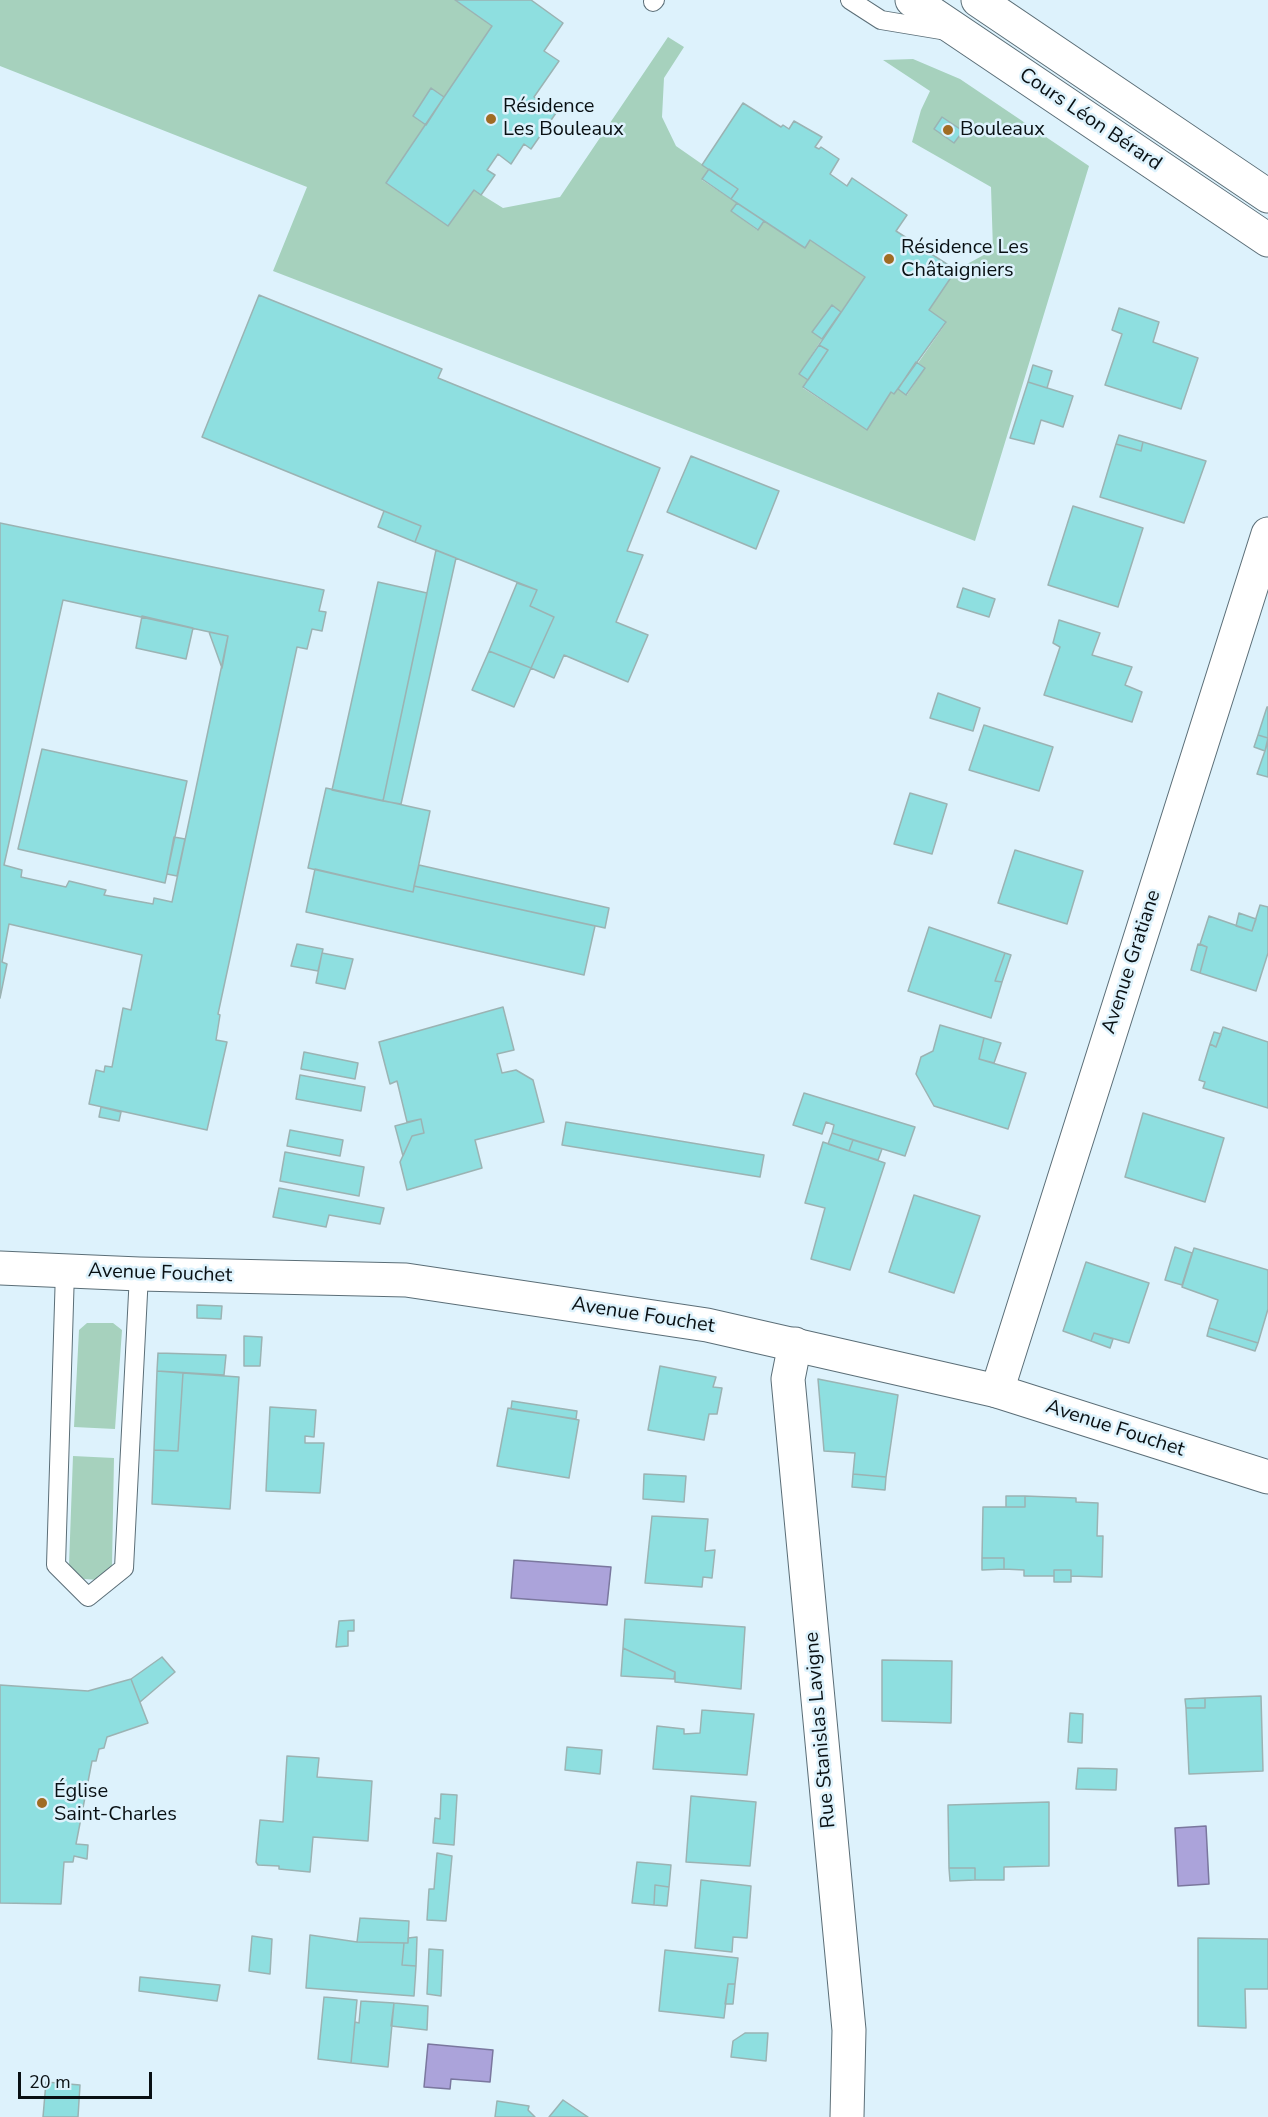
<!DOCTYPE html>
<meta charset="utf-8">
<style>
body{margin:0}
#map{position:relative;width:1268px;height:2117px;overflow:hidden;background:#ddf2fc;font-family:"Nunito Sans",sans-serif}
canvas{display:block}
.scale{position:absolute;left:18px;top:2072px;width:134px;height:27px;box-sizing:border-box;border:3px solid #091013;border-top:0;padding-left:8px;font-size:18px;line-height:21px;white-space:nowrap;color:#091013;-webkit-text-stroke:4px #ddf2fc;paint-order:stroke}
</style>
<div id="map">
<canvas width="1268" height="2117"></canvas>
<div class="scale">20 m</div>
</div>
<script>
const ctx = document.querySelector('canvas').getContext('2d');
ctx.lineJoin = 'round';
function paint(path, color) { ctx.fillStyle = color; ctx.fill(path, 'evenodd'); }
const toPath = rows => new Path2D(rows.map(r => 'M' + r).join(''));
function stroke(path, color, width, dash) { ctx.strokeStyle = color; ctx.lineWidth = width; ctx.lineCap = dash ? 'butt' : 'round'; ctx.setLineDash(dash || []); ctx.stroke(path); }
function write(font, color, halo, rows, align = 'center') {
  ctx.font = font + ' "Nunito Sans",sans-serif'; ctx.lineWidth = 5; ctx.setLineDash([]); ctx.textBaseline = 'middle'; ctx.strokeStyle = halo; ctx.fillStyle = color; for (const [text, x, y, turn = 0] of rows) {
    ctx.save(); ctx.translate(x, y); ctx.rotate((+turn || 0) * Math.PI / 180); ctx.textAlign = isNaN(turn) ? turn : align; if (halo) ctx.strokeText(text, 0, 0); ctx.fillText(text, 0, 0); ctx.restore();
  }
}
paint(toPath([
 [0,0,455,0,492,26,444,97,413,116,426,125,386,183,448,226,474,190,503,208,560,197,668,37,684,47,664,78,662,117,676,146,709,169,702,180,737,203,731,211,757,230,764,221,805,248,810,240,865,277,841,312,832,306,813,332,822,339,799,374,808,380,803,388,867,430,891,392,894,394,898,389,907,395,925,368,918,363,946,323,929,310,956,270,993,250,991,187,912,142,921,110,930,91,883,60,913,59,960,79,1089,166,975,541,273,271,307,187,0,66],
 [87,1323,113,1323,122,1330,115,1429,74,1427,79,1330],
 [73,1456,114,1458,112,1565,107,1575,99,1580,84,1579,76,1574,69,1565]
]), '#a6d1bd');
const water = toPath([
 [514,1560,611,1567,607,1605,511,1598,514,1560],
 [1206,1826,1209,1884,1178,1886,1175,1828,1206,1826],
 [428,2044,493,2050,490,2082,451,2079,450,2089,424,2087,428,2044]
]);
paint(water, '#aba3da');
stroke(water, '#7a779e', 1.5);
const building = toPath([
 [455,0,531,0,563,23,544,51,559,61,534,97,556,113,531,149,524,144,511,164,498,154,487,170,495,175,481,195,474,190,448,226,386,183,492,26,455,0],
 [431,88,444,97,426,125,413,116,431,88],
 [743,103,781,127,783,125,789,129,794,121,822,137,815,147,819,149,821,147,839,159,830,174,847,186,852,178,907,215,896,231,956,270,929,310,946,322,894,394,891,392,867,430,803,387,828,350,819,345,865,277,810,240,805,248,737,203,731,199,738,189,702,165,743,103],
 [942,117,963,131,954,143,934,129,942,117],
 [709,169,738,189,731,199,702,179,709,169],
 [737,203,764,221,758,230,731,211,737,203],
 [259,295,442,369,438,378,660,468,627,551,643,555,616,622,648,635,628,682,564,655,554,678,531,668,554,617,530,606,537,590,415,542,421,526,202,437,259,295],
 [832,305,841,312,822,339,812,332,832,305],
 [1119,308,1159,322,1153,342,1198,358,1181,409,1105,385,1122,334,1112,330,1119,308],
 [819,345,828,350,808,380,799,374,819,345],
 [916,362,925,368,906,395,898,389,916,362],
 [1033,365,1052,371,1047,388,1028,382,1033,365],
 [1028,382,1073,396,1063,427,1041,420,1034,444,1010,438,1028,382],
 [1119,435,1143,442,1141,451,1116,444,1119,435],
 [1143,442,1206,461,1184,523,1100,497,1116,444,1141,451,1143,442],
 [691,456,779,491,756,549,667,512,691,456],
 [1073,506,1143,528,1118,607,1048,585,1073,506],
 [384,511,421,526,415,542,378,527,384,511],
 [0,523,324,590,319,611,326,612,322,631,312,629,307,649,297,647,218,1014,220,1015,216,1040,227,1042,207,1130,89,1104,96,1070,104,1072,105,1066,112,1067,123,1008,131,1010,142,955,9,924,2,962,7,964,0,998,0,523],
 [63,600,228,636,172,902,154,898,153,904,104,895,106,890,69,881,66,887,21,877,22,870,4,865,63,600],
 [436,550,456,558,401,804,383,801,436,550],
 [378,582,427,593,383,801,332,790,378,582],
 [517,583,537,590,530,606,554,617,531,668,489,651,517,583],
 [963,588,995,599,989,617,957,607,963,588],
 [142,616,193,628,186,659,136,648,142,616],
 [1059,620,1100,633,1092,655,1132,667,1125,685,1142,692,1132,722,1044,695,1060,647,1053,643,1059,620],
 [209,632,228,636,222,668,209,632],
 [489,651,531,668,514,707,472,690,489,651],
 [938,693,980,708,973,731,930,718,938,693],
 [1267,707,1268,707,1268,738,1258,735,1267,707],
 [984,725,1053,747,1039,791,969,770,984,725],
 [1258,735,1268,738,1265,751,1254,747,1258,735],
 [1268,742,1268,777,1257,774,1268,742],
 [42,749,187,781,165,883,18,849,42,749],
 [326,788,430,811,413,892,308,868,326,788],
 [910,793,947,804,932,854,894,844,910,793],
 [174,837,185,839,177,876,167,874,174,837],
 [1015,850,1083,871,1067,924,998,903,1015,850],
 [419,865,609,908,605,928,414,886,419,865],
 [315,869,413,892,414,886,595,926,584,975,306,912,315,869],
 [1260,905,1268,907,1268,953,1256,991,1200,973,1207,947,1200,944,1209,916,1252,931,1260,905],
 [1239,913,1256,919,1252,931,1236,926,1239,913],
 [929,927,1005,953,995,981,1002,982,991,1018,908,991,929,927],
 [297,944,323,949,318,971,291,966,297,944],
 [1198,944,1207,947,1200,973,1191,970,1198,944],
 [322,953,353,959,345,989,316,983,322,953],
 [1005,953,1011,955,1002,982,995,981,1005,953],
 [503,1007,514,1050,497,1054,502,1073,516,1070,533,1080,544,1122,475,1140,482,1168,407,1190,400,1162,412,1136,424,1133,421,1119,407,1122,397,1081,390,1084,379,1042,503,1007],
 [940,1025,984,1038,979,1059,1026,1073,1008,1129,934,1106,916,1074,921,1057,933,1051,940,1025],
 [1223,1027,1268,1042,1268,1108,1203,1088,1205,1082,1199,1080,1210,1044,1216,1047,1223,1027],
 [1214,1032,1221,1034,1216,1047,1210,1044,1214,1032],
 [984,1038,1001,1043,994,1063,979,1059,984,1038],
 [304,1052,358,1063,355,1079,301,1069,304,1052],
 [300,1075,365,1087,361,1111,296,1099,300,1075],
 [804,1093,915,1127,905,1156,832,1133,834,1125,826,1122,822,1134,793,1125,804,1093],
 [101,1107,121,1112,119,1121,99,1117,101,1107],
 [1143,1113,1224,1138,1205,1202,1125,1177,1143,1113],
 [421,1119,424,1133,412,1136,403,1156,395,1126,421,1119],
 [566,1122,764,1155,760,1177,562,1145,566,1122],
 [290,1130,343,1140,340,1156,287,1146,290,1130],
 [832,1133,853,1140,849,1151,828,1144,832,1133],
 [853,1140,882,1149,878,1160,849,1151,853,1140],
 [823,1142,885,1163,850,1270,811,1259,825,1208,805,1203,823,1142],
 [285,1152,364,1167,359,1196,280,1181,285,1152],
 [279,1188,384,1208,380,1224,329,1215,326,1227,273,1217,279,1188],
 [914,1195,980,1216,954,1293,889,1272,914,1195],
 [1175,1247,1192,1253,1182,1285,1165,1280,1175,1247],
 [1194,1248,1268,1270,1268,1309,1258,1343,1209,1328,1218,1300,1182,1287,1194,1248],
 [1086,1262,1149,1283,1129,1343,1094,1333,1091,1341,1063,1331,1086,1262],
 [197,1305,222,1306,221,1319,197,1318,197,1305],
 [1209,1328,1258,1343,1255,1351,1207,1336,1209,1328],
 [1094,1333,1113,1339,1110,1348,1091,1341,1094,1333],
 [244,1336,262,1337,260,1366,244,1366,244,1336],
 [158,1353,226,1355,224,1375,157,1371,158,1353],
 [660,1366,716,1377,713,1387,722,1388,717,1414,709,1414,704,1440,648,1430,660,1366],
 [157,1371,183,1373,178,1451,154,1450,157,1371],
 [183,1373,239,1377,230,1509,152,1504,154,1450,178,1451,183,1373],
 [818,1379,898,1395,886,1477,853,1474,855,1453,824,1451,818,1379],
 [512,1401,577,1411,576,1419,511,1409,512,1401],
 [270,1407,316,1410,314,1437,305,1436,305,1443,324,1443,320,1493,266,1491,270,1407],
 [508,1408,579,1420,569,1478,497,1466,508,1408],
 [644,1474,686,1476,684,1502,643,1499,644,1474],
 [853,1474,886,1477,885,1490,852,1487,853,1474],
 [1006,1496,1025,1496,1025,1507,1006,1507,1006,1496],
 [1025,1496,1076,1498,1076,1502,1098,1503,1097,1536,1103,1536,1102,1577,1071,1576,1071,1570,1054,1570,1054,1576,1024,1576,1024,1570,1004,1569,1004,1558,982,1558,983,1507,1025,1507,1025,1496],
 [652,1516,708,1519,705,1551,715,1550,712,1578,703,1577,702,1587,645,1583,652,1516],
 [982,1558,1004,1558,1004,1569,982,1570,982,1558],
 [1054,1570,1071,1570,1071,1582,1054,1582,1054,1570],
 [625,1619,745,1627,741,1689,675,1682,675,1672,623,1648,625,1619],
 [354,1620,354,1631,348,1631,348,1646,336,1647,339,1621,354,1620],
 [623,1648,675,1672,674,1679,621,1676,623,1648],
 [162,1657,175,1672,140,1702,131,1679,162,1657],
 [882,1660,952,1661,951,1723,882,1721,882,1660],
 [131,1679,148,1723,107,1737,104,1748,99,1749,96,1761,92,1761,76,1844,88,1845,87,1859,74,1856,73,1862,64,1862,61,1904,0,1903,0,1685,88,1691,131,1679],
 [1261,1696,1263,1771,1189,1774,1186,1708,1205,1708,1205,1698,1261,1696],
 [1205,1698,1205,1708,1186,1708,1185,1699,1205,1698],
 [702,1710,754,1714,747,1775,653,1769,657,1726,684,1729,684,1734,700,1733,702,1710],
 [1070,1713,1083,1714,1082,1743,1068,1742,1070,1713],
 [567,1747,602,1750,600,1774,565,1770,567,1747],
 [287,1756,319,1758,317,1777,372,1781,368,1841,313,1837,310,1872,279,1869,279,1866,258,1865,256,1862,260,1820,283,1822,287,1756],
 [1078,1768,1117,1769,1116,1790,1076,1789,1078,1768],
 [441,1794,457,1795,454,1845,433,1843,435,1818,440,1819,441,1794],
 [691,1796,756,1802,750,1866,686,1862,691,1796],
 [1049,1802,1049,1866,1004,1867,1004,1880,975,1880,975,1868,949,1868,948,1805,1049,1802],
 [437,1853,452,1856,446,1921,427,1920,429,1889,434,1889,437,1853],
 [637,1862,671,1865,669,1887,655,1885,654,1905,632,1903,637,1862],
 [949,1868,975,1868,975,1880,950,1881,949,1868],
 [701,1880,751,1886,747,1938,733,1937,732,1952,695,1948,701,1880],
 [655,1885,669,1887,667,1906,654,1905,655,1885],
 [360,1918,409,1921,408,1943,357,1942,360,1918],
 [310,1935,357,1942,404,1943,402,1965,416,1966,414,1996,306,1988,310,1935],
 [252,1936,272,1939,270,1974,249,1971,252,1936],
 [417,1937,416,1966,402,1965,404,1943,408,1943,408,1938,417,1937],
 [1198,1938,1268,1939,1268,1989,1245,1989,1246,2028,1198,2026,1198,1938],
 [429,1949,443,1950,441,1996,427,1994,429,1949],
 [665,1950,738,1958,735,1984,728,1984,724,2018,659,2011,665,1950],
 [140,1977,220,1985,217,2001,139,1991,140,1977],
 [728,1984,735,1984,733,2004,725,2004,728,1984],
 [324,1997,357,2000,351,2063,318,2059,324,1997],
 [361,2001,394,2003,388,2067,351,2063,355,2022,359,2023,361,2001],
 [394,2003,428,2006,427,2030,391,2026,394,2003],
 [745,2033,768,2033,766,2061,731,2057,733,2041,745,2033],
 [46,2082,80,2085,78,2117,43,2117,46,2082],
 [563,2100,588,2117,549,2117,563,2100],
 [497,2101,529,2106,528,2110,535,2117,495,2117,497,2101]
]);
paint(building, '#8edfe0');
stroke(building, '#9bb3b3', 1.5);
const service = toPath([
 [850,0,881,20,947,31],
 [653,2,655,0],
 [65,1271,56,1565,88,1597,124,1568,139,1274]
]);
const minor = toPath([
 [795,1344,788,1379,849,2030,847,2117],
 [997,1391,1268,534]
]);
const tertiary = toPath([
 [0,1268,139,1274,406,1280,707,1325,997,1391,1268,1477]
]);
const secondary = toPath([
 [912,0,1268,240],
 [978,0,1268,196]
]);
stroke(service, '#5b6e77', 20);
stroke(minor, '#5b6e77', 35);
stroke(tertiary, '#5b6e77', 35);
stroke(secondary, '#5b6e77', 35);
stroke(service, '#fff', 18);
stroke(minor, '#fff', 33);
stroke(tertiary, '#fff', 33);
stroke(secondary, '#fff', 33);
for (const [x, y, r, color] of [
 [491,119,6,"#a06c24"],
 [948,130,6,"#a06c24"],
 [889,259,6,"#a06c24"],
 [42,1803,6,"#a06c24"]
]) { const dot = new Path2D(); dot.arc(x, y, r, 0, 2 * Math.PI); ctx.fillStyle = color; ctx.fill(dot); stroke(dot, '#ddf2fc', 2); }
write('20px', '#091013', '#ddf2fc', [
 ["Résidence",503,107],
 ["Les Bouleaux",503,130],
 ["Bouleaux",960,130],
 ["Résidence Les",901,248],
 ["Châtaigniers",901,271],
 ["Église",54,1792],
 ["Saint-Charles",54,1815]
], 'left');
write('20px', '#091013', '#ddf2fc', [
 ["Cours Léon Bérard",1090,120,34],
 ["Avenue Gratiane",1132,962,-72],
 ["Avenue Fouchet",160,1274,2],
 ["Avenue Fouchet",643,1316,9],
 ["Avenue Fouchet",1115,1429,18],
 ["Rue Stanislas Lavigne",821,1730,-95]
]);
</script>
